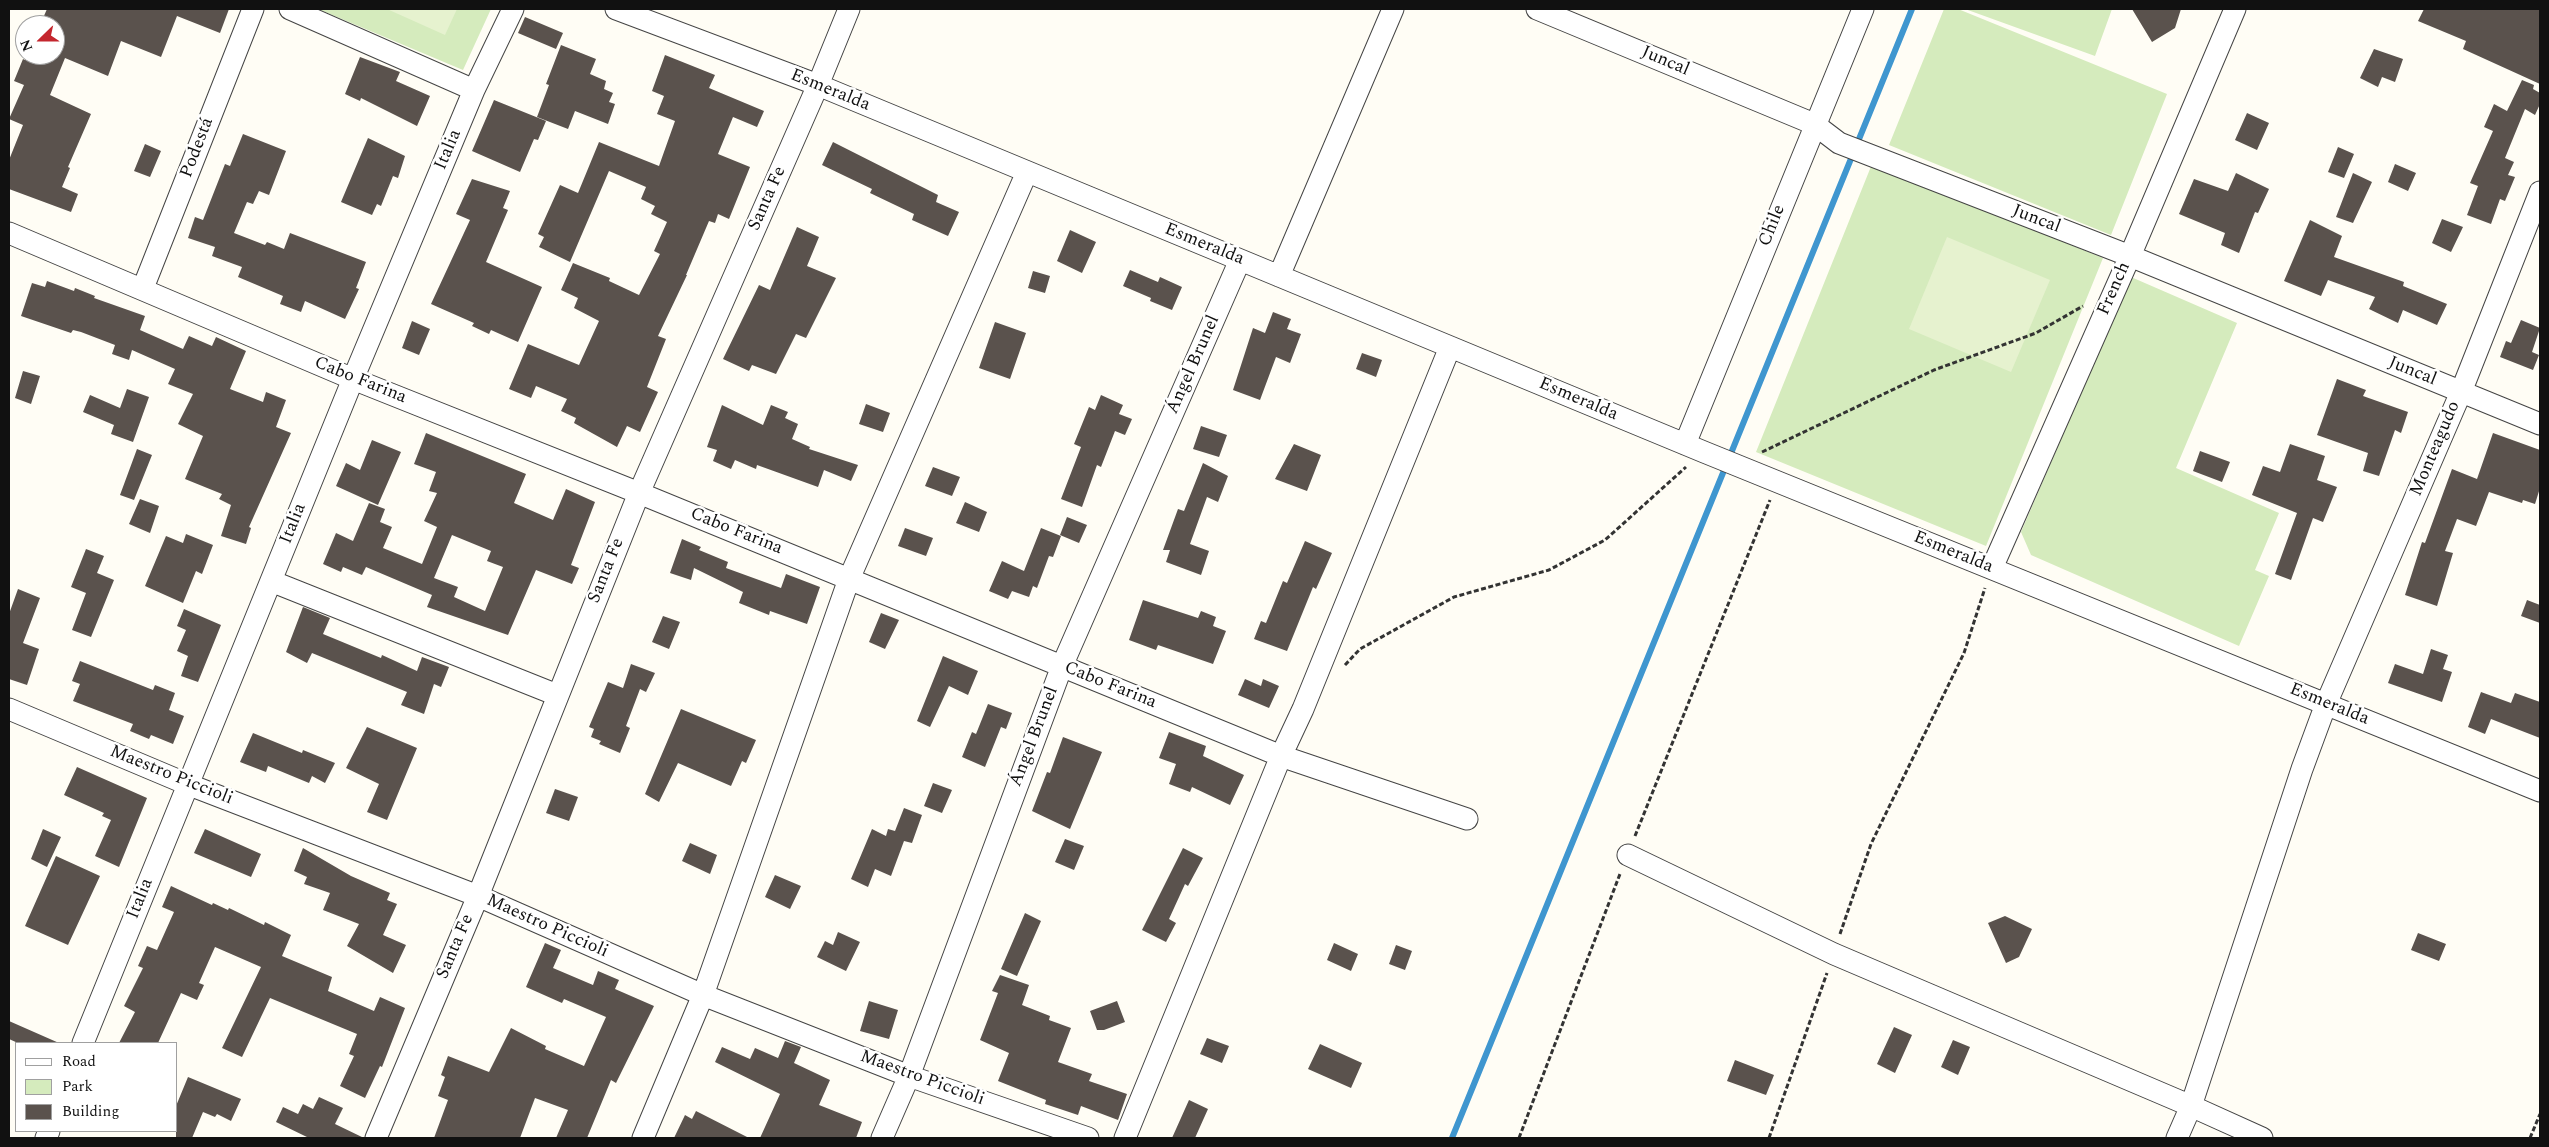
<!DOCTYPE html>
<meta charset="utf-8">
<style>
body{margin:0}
#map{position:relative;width:2549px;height:1147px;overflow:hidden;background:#fffdf5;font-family:Spectral,serif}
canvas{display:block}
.frame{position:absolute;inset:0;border:10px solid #111;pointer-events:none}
.legend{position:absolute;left:15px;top:1042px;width:162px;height:90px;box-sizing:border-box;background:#fff;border:1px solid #a0a0a0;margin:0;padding:6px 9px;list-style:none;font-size:15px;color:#111}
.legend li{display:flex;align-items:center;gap:10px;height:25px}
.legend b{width:25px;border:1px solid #a0a0a0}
.north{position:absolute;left:15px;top:15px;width:50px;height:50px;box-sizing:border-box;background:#fff;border:1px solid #a0a0a0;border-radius:50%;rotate:248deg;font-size:14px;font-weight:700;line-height:20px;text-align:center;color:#111}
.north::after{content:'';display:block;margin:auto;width:18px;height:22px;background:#c4262e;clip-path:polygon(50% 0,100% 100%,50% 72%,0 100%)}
</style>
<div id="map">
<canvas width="2549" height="1147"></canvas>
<div class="frame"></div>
<ul class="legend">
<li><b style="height:6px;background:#fff"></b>Road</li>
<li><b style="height:14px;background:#d5ebbd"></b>Park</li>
<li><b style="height:14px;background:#5a524d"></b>Building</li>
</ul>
<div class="north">N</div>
</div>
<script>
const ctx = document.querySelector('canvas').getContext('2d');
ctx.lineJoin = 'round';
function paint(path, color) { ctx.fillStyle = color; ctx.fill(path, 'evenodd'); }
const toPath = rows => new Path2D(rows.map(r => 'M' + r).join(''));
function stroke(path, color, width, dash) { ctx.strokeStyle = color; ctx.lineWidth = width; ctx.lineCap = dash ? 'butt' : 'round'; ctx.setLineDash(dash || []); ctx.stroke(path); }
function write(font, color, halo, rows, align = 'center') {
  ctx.font = font + ' Spectral,serif'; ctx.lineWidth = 5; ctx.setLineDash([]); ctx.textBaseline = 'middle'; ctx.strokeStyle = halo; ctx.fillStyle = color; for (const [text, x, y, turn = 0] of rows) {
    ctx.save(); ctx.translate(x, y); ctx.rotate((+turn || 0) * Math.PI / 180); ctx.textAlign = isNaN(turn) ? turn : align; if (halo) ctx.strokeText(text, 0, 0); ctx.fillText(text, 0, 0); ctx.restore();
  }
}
paint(toPath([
 [318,9,491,9,463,70],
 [1944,9,1958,9,2167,94,2111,235,1889,145],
 [1965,9,2112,9,2095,56],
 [1872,164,2103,258,1986,546,1756,452],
 [2131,277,2237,323,2176,468,2279,513,2255,570,2269,576,2239,646,2031,555,2021,532]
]), '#d5ebbd');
paint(toPath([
 [387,9,457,9,445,35],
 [1947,237,2050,280,2011,372,1909,329]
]), '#e6f2cf');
stroke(toPath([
 [1452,1138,1912,9]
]), '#3f96cf', 6);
paint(toPath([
 [47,9,229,9,220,33,177,16,161,57,121,41,108,76,65,58,50,95,91,114,68,167,70,168,62,187,78,194,71,212,9,189,9,160,23,125,9,119,24,85,14,81,23,59,25,60,27,55,55,55,55,25,40,25],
 [2132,9,2181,9,2175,28,2152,42],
 [2424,9,2540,9,2540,84,2463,49,2466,41,2418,21],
 [525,17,563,33,556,49,518,33],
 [561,45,596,59,590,74,606,81,604,89,613,93,609,102,615,104,608,124,575,111,568,129,537,117,549,85,546,84],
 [2374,49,2403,59,2395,82,2382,77,2378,87,2360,78],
 [665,55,715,75,709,88,764,111,757,127,733,117,718,154,750,167,729,219,718,214,715,223,709,221,686,275,687,275,658,336,666,339,647,387,658,392,640,432,627,426,617,447,574,423,576,418,561,411,567,399,536,386,531,398,509,389,528,344,579,365,599,321,574,308,578,298,561,290,573,263,610,278,609,281,639,295,660,254,654,251,667,222,651,214,655,206,641,199,646,187,609,171,570,262,539,247,544,237,538,234,560,185,578,193,599,142,659,166,675,121,657,114,664,96,652,91],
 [360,57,400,72,396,81,430,96,417,126,361,98,360,101,345,94],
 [2522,80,2534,85,2533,89,2540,93,2540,104,2535,115,2525,109,2505,158,2514,162,2508,175,2515,177,2505,201,2500,199,2491,224,2467,215,2478,186,2470,183,2493,131,2484,127,2494,104,2507,111],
 [494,100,546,121,538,140,534,139,520,172,472,151],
 [2247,113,2269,123,2257,150,2235,140],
 [243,134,286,151,269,195,259,191,253,204,247,202,234,233,265,245,267,242,284,249,290,233,366,262,356,288,359,289,345,319,305,301,301,312,280,304,283,296,238,277,242,267,212,256,215,247,188,238,195,217,203,220,225,164,230,166],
 [368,138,405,156,398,178,393,176,381,206,377,204,372,215,341,202],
 [833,142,938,195,936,202,959,212,948,236,912,220,914,214,870,193,872,189,822,165],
 [145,144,161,151,150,177,134,171],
 [2338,147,2354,154,2344,178,2328,172],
 [2395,164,2416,173,2408,191,2388,182],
 [2236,173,2269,189,2258,213,2255,212,2239,253,2221,245,2225,233,2179,214,2194,179,2228,191],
 [2353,173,2372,182,2353,223,2336,217],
 [472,179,510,191,503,208,508,210,486,262,542,287,518,342,491,330,489,334,472,326,474,323,431,304,470,220,456,214],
 [2442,219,2463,227,2451,252,2432,243],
 [2310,220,2342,236,2334,257,2404,282,2403,286,2447,304,2437,325,2403,310,2398,323,2369,309,2375,297,2328,280,2321,296,2284,281],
 [797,227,819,237,807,266,836,278,806,338,796,334,776,374,752,365,749,371,723,359,759,285,770,290],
 [1070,230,1096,242,1082,273,1057,261],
 [1130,270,1158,282,1160,277,1182,287,1172,310,1150,301,1151,298,1123,286],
 [1033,271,1050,276,1045,293,1028,288],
 [47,281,74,291,75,288,95,296,94,298,145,316,140,330,183,349,189,336,212,346,216,337,246,351,230,389,263,402,266,392,286,400,276,427,291,433,249,527,251,528,246,544,221,536,231,505,219,499,222,494,185,479,203,436,178,424,193,394,168,384,175,369,132,350,129,360,112,354,115,345,81,332,73,330,71,333,21,316,32,283,45,287],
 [1273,312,1291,319,1287,329,1301,334,1290,363,1276,357,1260,400,1233,390,1253,328,1265,333],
 [2521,320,2540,328,2532,352,2539,355,2533,370,2500,357,2506,341,2511,343],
 [412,321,430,329,419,355,402,348],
 [995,322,1026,333,1010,379,979,368],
 [1362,353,1382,360,1376,377,1356,369],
 [23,371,40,376,31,404,15,398],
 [2337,379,2366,390,2363,396,2408,412,2401,433,2395,430,2379,476,2363,471,2368,453,2317,435],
 [127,389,149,397,133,442,111,434,114,425,83,412,90,395,120,408],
 [1101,395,1123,405,1119,414,1132,419,1125,435,1115,431,1101,467,1097,465,1082,507,1061,499,1081,447,1074,444,1089,407,1095,410],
 [866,404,890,413,883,432,859,424],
 [722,405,763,425,771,405,788,412,785,418,798,424,792,439,810,447,809,449,858,465,851,481,824,470,818,487,757,465,756,469,735,460,731,469,713,461,717,450,707,447],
 [1201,426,1227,435,1219,457,1193,449],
 [426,433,526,474,514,503,553,520,566,489,595,502,571,565,579,568,572,584,536,570,508,635,427,607,432,595,366,567,362,575,343,567,341,572,323,564,336,533,353,541,369,503,385,509,380,522,392,527,383,548,422,564,437,527,424,521,437,493,429,491,436,472,414,464],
 [452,535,491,551,487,561,503,567,485,611,454,597,458,587,434,578],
 [2493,433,2540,450,2540,488,2535,504,2523,500,2522,503,2489,492,2476,526,2457,519,2445,551,2453,553,2437,606,2405,595,2422,542,2425,543,2452,469,2477,479],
 [372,440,401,452,378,505,336,486,346,463,360,470],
 [1294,444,1321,455,1307,491,1275,479],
 [2290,444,2325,456,2317,480,2337,487,2323,522,2313,518,2291,580,2275,574,2297,513,2252,495,2263,466,2280,472],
 [137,449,152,455,134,500,120,495],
 [2200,451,2230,462,2222,482,2193,471],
 [1203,463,1228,476,1218,502,1207,497,1190,544,1209,551,1201,575,1166,562,1170,550,1163,550,1178,509,1184,511],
 [933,467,960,477,952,496,925,486],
 [140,499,159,506,150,533,129,524],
 [965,502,987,512,979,532,956,523],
 [1067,517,1087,525,1079,543,1060,535],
 [905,528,933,538,926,556,898,546],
 [1041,528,1061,536,1053,557,1049,556,1037,588,1033,586,1029,597,1012,591,1008,599,989,591,1002,561,1024,571],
 [186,534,213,545,202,574,196,571,183,603,145,586,166,536,183,543],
 [682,539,701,547,699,550,728,562,726,568,781,588,786,574,820,587,807,624,770,611,769,615,739,603,743,592,694,568,691,580,670,573],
 [1305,541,1332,553,1316,589,1313,587,1287,651,1254,639,1261,621,1266,623,1283,581,1287,583],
 [86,549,104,556,97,573,114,580,91,637,72,630,86,593,71,587],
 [18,589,40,598,23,643,39,649,27,685,9,679,9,614],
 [1143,600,1198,618,1201,611,1216,617,1213,626,1226,631,1213,664,1158,645,1156,650,1129,640],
 [2527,600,2540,605,2540,623,2521,616],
 [303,607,330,618,323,634,381,658,382,655,417,671,422,657,449,667,441,687,434,684,424,714,401,705,407,692,312,653,307,663,286,652],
 [184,609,221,625,198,682,181,676,188,656,177,651,186,630,177,626],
 [881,613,899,620,885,649,869,642],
 [663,616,680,622,669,649,652,642],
 [2431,649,2448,655,2443,669,2452,672,2442,702,2388,683,2395,664,2423,674],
 [943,656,978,671,968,695,949,686,930,727,917,721],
 [80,661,153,690,155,685,175,693,169,710,184,716,173,744,151,735,149,739,130,731,133,724,73,701,80,684,72,681],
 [631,664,655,673,646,692,640,689,626,726,630,728,620,753,599,744,601,741,591,737,594,729,589,727,608,682,623,688],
 [1245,679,1261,686,1263,679,1279,686,1269,708,1238,695],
 [2481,692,2511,703,2515,693,2540,702,2540,738,2491,719,2485,734,2468,727],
 [988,704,1012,713,1006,729,1001,727,985,767,962,757,972,732,976,734],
 [681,709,756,740,746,763,742,761,731,786,678,763,659,802,645,794],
 [367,727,417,748,387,820,367,812,379,784,346,768],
 [1169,732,1206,746,1203,756,1244,775,1230,805,1192,787,1190,792,1169,784,1176,764,1159,758],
 [253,733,302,753,303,750,335,763,325,783,312,776,309,783,268,766,266,772,240,762],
 [1063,737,1102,752,1070,829,1032,811,1047,772,1050,773],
 [77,767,147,798,119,867,95,856,111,820,102,816,104,813,64,795],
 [933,783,952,790,942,813,924,806],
 [555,789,578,797,569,821,546,813],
 [904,808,922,815,912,843,904,841,891,876,875,869,868,887,851,879,872,829,886,836,888,829,895,831],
 [43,829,61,837,47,867,31,859],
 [205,829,261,854,251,877,194,853],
 [1065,839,1084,846,1074,870,1055,862],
 [690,843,717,855,710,874,682,861],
 [303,848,351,876,390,893,387,900,397,904,383,935,406,945,393,973,347,946,359,924,323,910,330,893,304,884,307,877,294,871],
 [1183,848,1203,858,1188,886,1185,884,1169,919,1176,923,1166,942,1142,930],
 [56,856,100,876,68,945,25,926],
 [775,875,801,886,790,909,765,897],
 [171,886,212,905,213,903,228,910,229,908,264,925,265,922,291,935,282,956,332,977,328,991,374,1011,380,997,405,1008,382,1067,380,1066,365,1098,340,1086,354,1056,349,1054,357,1034,270,998,242,1057,222,1048,261,967,215,947,199,983,204,985,197,1000,181,993,158,1043,119,1043,135,1012,124,1006,143,968,138,966,147,946,157,950,174,912,162,907],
 [1025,913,1041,921,1017,976,1001,969],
 [2005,916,2032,929,2019,957,2006,963,1988,923],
 [838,932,860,942,846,971,817,957,825,941,833,945],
 [2418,933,2446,944,2439,961,2411,950],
 [545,943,561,950,553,968,593,985,598,971,619,980,615,989,654,1006,616,1083,611,1080,587,1138,556,1138,568,1110,535,1098,520,1138,434,1138,448,1100,438,1096,445,1077,441,1075,448,1056,489,1072,511,1028,546,1046,545,1049,584,1066,606,1017,564,999,562,1003,526,987],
 [1334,943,1358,954,1351,971,1327,960],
 [1396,945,1412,951,1405,970,1389,964],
 [1000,975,1029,985,1022,1005,1050,1016,1049,1020,1071,1028,1058,1062,1092,1074,1089,1081,1127,1094,1118,1120,1081,1106,1078,1115,1045,1104,1046,1100,998,1081,1009,1053,980,1040,998,993,992,991],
 [869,1001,898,1010,889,1039,860,1031],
 [1117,1001,1125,1022,1104,1030,1097,1030,1090,1011],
 [9,1021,59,1043,18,1043,9,1039],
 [1894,1027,1912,1035,1895,1073,1877,1064],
 [1207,1038,1229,1046,1222,1063,1200,1054],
 [1953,1040,1970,1047,1958,1075,1941,1067],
 [785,1041,801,1047,794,1063,830,1080,819,1105,862,1122,856,1138,760,1138,780,1094,715,1062,722,1047,750,1059,755,1048,778,1058],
 [1320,1044,1362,1063,1351,1088,1308,1069],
 [1735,1060,1774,1075,1766,1095,1727,1081],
 [188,1077,241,1099,231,1121,217,1114,215,1117,203,1112,192,1138,176,1138,176,1106],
 [319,1097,343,1108,335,1124,364,1138,309,1138,276,1122,283,1107,298,1114,303,1104,313,1109],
 [1189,1100,1208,1109,1195,1138,1172,1138],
 [696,1111,749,1138,674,1138,685,1115,692,1119]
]), '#5a524d');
const minor = toPath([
 [290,9,474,90],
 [616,9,818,85,1704,452,2540,791],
 [1537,9,1814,124,1839,143,2130,256,2540,424],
 [9,233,353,379,639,493,1281,756,1467,819],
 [1279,276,1393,9],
 [143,288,253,9],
 [1685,444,1863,9],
 [1992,568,2130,256,2235,9],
 [271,581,557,695],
 [9,709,187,784,478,896,703,995,909,1076,1088,1138],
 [1628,855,1834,954,2191,1106,2262,1138],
 [83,1043,353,379,474,90,513,9],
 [46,1138,49,1131],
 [376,1138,478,896,639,493,818,85,849,9],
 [643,1138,703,995,849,579,1027,172],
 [882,1138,909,1076,1062,666,1240,260],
 [1125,1138,1281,756,1303,709,1450,347],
 [2177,1138,2191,1106,2302,769,2326,704,2461,392,2540,192]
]);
stroke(minor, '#444', 23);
stroke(toPath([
 [1762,452,1934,370,2036,333,2083,306],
 [1345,665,1360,649,1454,597,1549,570,1605,540,1686,467],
 [1635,836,1770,500],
 [1840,934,1871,844,1964,653,1985,588],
 [1519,1138,1620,874],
 [1769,1138,1827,973],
 [2530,1138,2540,1114]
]), '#333', 3, [5, 2.5]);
stroke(minor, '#fff', 21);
write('18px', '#111', '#fff', [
 ["Juncal",1665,62,23],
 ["Esmeralda",830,91,22],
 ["Podestá",198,148,-69],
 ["Italia",449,150,-67],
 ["Santa Fe",768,199,-66],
 ["Juncal",2036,220,21],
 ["Chile",1773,226,-68],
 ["Esmeralda",1204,245,22],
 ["French",2115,289,-66],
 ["Ángel Brunel",1194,365,-66],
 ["Juncal",2412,372,22],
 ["Cabo Farina",360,381,22],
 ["Esmeralda",1578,400,23],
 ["Monteagudo",2436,449,-67],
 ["Italia",294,524,-68],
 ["Cabo Farina",736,532,22],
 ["Esmeralda",1953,553,22],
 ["Santa Fe",607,571,-68],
 ["Cabo Farina",1110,686,22],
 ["Esmeralda",2329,705,22],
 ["Ángel Brunel",1035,737,-69],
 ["Maestro Piccioli",171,776,22],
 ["Italia",141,899,-68],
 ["Maestro Piccioli",547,927,24],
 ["Santa Fe",456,947,-67],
 ["Maestro Piccioli",922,1079,20]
]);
</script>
